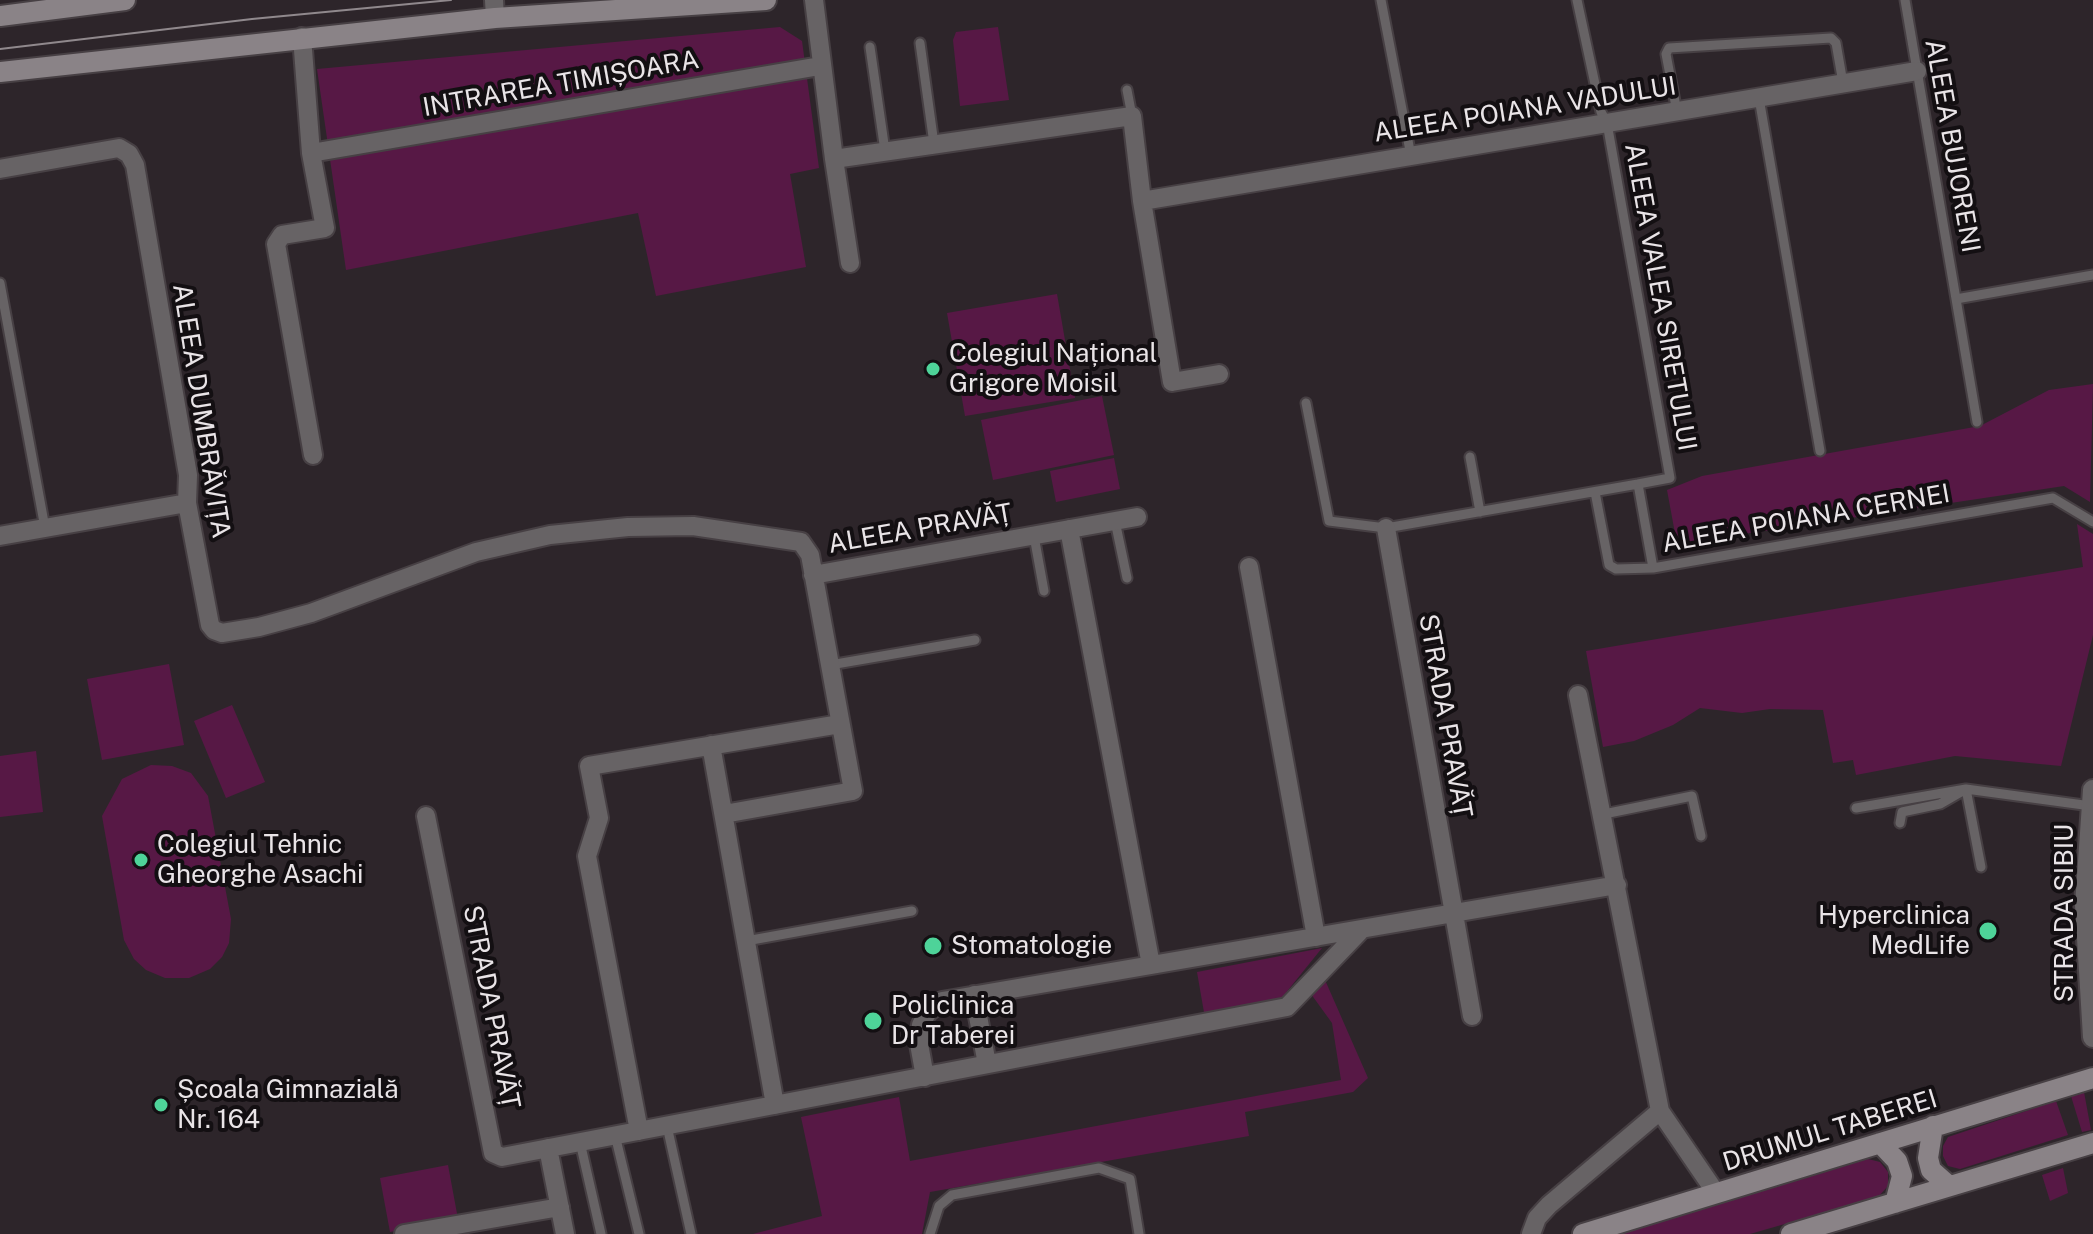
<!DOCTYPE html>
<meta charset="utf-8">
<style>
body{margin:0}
canvas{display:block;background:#2d252a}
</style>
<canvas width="2093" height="1234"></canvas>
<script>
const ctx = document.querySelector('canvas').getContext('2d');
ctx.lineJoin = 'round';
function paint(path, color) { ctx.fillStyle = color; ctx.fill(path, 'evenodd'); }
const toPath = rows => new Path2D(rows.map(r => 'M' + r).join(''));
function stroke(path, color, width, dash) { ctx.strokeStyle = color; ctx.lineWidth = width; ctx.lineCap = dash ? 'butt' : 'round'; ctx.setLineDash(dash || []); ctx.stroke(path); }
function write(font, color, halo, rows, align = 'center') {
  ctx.font = font + ' "Public Sans",sans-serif'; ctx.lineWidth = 8; ctx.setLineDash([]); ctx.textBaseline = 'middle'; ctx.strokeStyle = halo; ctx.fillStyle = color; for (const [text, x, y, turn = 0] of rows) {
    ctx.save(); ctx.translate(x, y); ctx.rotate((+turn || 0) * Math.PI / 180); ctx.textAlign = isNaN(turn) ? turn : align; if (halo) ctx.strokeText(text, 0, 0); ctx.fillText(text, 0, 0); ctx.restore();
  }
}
paint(toPath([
 [780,27,802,41,819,168,790,174,806,267,656,296,638,213,346,270,317,69],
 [998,27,1009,100,960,106,953,40,956,32],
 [1057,294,1075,398,965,416,947,313],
 [2093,384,2090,502,2064,486,1677,544,1667,490,1702,476,1980,426,2049,390],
 [1102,396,1114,455,993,480,981,420],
 [1114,458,1120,489,1056,502,1050,471],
 [2077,524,2093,534,2093,635,2061,766,1955,756,1856,775,1853,760,1833,763,1823,710,1770,709,1742,713,1700,708,1673,725,1634,741,1603,747,1586,651,2083,567],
 [169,664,184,745,102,760,87,679],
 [232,705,265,782,226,798,194,721],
 [36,751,43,812,0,817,0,756],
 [151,765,172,766,191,773,208,796,231,919,229,943,222,957,210,969,189,978,165,978,146,970,134,959,124,940,102,816,122,779],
 [1322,948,1276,1005,1205,1018,1197,972],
 [1325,980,1368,1078,1353,1092,1245,1112,1249,1136,930,1192,922,1234,753,1234,822,1216,801,1117,899,1097,910,1161,1341,1080,1332,1023,1311,994],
 [2084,1092,2091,1130,2082,1132,2071,1096],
 [2056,1101,2068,1135,1960,1169,1948,1166,1943,1156,1943,1146,1948,1137],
 [1868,1159,1880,1162,1888,1172,1888,1186,1878,1197,1750,1234,1622,1234],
 [448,1165,458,1219,390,1232,380,1178],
 [2063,1168,2068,1193,2050,1201,2042,1175]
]), '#571845');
const service = toPath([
 [1381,0,1411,156],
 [1577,0,1601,112,1607,123,1670,478,1638,484],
 [1905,0,1977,422],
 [920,43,934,144],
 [870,47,885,151],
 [1127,90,1132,116],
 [1759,98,1820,451],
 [1677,112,1666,54,1669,48,1831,38,1836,43,1843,83],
 [0,283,45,528],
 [1956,299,2093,275],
 [1306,403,1329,521,1386,528,1638,484,1653,568,2053,498,2093,522],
 [1470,457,1480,512],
 [1595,492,1609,565,1616,569,1653,568],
 [1115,521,1127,578],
 [1034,536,1044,591],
 [830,665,975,640],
 [1856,808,1966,789,2091,806],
 [1604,814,1692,796,1701,836],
 [1900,823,1902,812,1940,804,1966,789,1981,867],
 [746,941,912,911],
 [667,1126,691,1234],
 [615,1135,639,1234],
 [580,1142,601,1234],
 [930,1234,939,1206,952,1195,1099,1168,1130,1179,1139,1234]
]);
const minor = toPath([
 [494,0,495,18],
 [814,0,834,159,1132,116,1142,201,1917,71],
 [302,37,311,153,325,228,282,235,276,244,313,455],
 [311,153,820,66],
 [834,159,850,263],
 [0,169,119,148,129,154,135,165,188,475,187,503,210,625,214,630,222,633,259,627,311,613,476,552,550,535,628,527,693,526,801,542,810,555,853,791,724,814],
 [1142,201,1172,382,1219,374],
 [1386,528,1472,1016],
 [1069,529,1151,965],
 [0,536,187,503],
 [1249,567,1316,937],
 [813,575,1137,517],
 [1578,695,1660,1111,1716,1193],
 [711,745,775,1105],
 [426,816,492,1148,493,1153,502,1157,1287,1007,1362,929],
 [974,995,987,1064],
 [925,1077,919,1044,921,1025,927,1013,942,1001,1617,885],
 [639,1131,587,856,599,818,589,766,840,724],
 [548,1148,565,1234],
 [404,1234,560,1207],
 [1531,1234,1537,1218,1549,1205,1660,1111]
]);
const tertiary = toPath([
 [2093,790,2085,905,2093,1037]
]);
const secondary = toPath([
 [0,16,125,0],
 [0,72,495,18,766,0],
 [1933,1126,1928,1158,1931,1170,1949,1186],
 [1880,1143,1897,1161,1902,1176,1895,1203],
 [1583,1234,2093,1078],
 [1791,1234,2093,1143]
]);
stroke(service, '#474044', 13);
stroke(minor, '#474044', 22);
stroke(tertiary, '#474044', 24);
stroke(secondary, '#474044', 24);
stroke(service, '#676365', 9);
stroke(minor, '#676365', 18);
stroke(tertiary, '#676365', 20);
stroke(secondary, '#8a8387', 20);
stroke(toPath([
 [0,49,252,19,451,0]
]), '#90898d', 2);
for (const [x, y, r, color] of [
 [933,369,8,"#4ed399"],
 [141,860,8,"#4ed399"],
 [1988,931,10,"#4ed399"],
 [933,946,10,"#4ed399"],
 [873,1021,10,"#4ed399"],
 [161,1105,8,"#4ed399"]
]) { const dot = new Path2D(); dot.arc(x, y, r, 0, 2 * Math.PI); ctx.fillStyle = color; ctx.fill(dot); stroke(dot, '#130f12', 3); }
write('26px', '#e9e4e7', '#130f12', [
 ["INTRAREA TIMIȘOARA",561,84,-10],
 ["ALEEA POIANA VADULUI",1525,110,-9],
 ["ALEEA BUJORENI",1952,146,80],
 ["ALEEA VALEA SIRETULUI",1660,297,80],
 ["ALEEA DUMBRĂVIȚA",201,411,81],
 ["ALEEA POIANA CERNEI",1806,519,-10],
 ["ALEEA PRAVĂȚ",920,529,-10],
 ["STRADA PRAVĂȚ",1445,716,80],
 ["STRADA SIBIU",2065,913,-90],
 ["STRADA PRAVĂȚ",491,1007,79],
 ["DRUMUL TABEREI",1830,1131,-17]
]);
write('26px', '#e9e4e7', '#130f12', [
 ["Colegiul Național",949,354],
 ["Grigore Moisil",949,384],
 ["Colegiul Tehnic",157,845],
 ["Gheorghe Asachi",157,875],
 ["Hyperclinica",1970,916,"right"],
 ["MedLife",1970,946,"right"],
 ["Stomatologie",951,946],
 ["Policlinica",891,1006],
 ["Dr Taberei",891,1036],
 ["Școala Gimnazială",177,1090],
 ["Nr. 164",177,1120]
], 'left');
</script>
